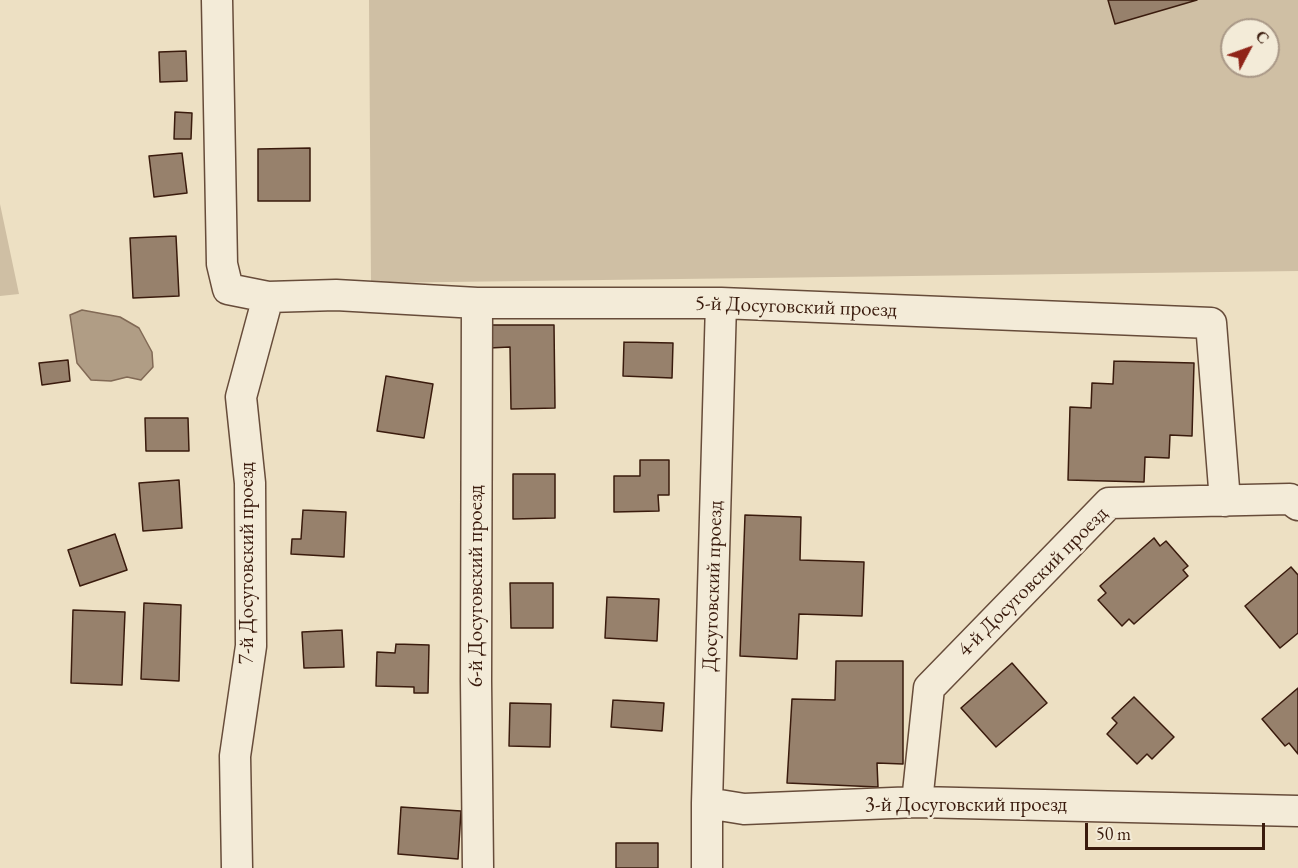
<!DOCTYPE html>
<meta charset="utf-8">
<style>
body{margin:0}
#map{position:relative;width:1298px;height:868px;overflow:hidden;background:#ede0c3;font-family:"EB Garamond",serif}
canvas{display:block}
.north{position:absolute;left:1220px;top:18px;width:60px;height:60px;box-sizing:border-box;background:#f3ebd8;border:2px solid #a99887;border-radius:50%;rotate:49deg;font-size:16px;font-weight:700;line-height:24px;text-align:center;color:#3a1b0d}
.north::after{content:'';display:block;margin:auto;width:21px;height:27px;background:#8f2418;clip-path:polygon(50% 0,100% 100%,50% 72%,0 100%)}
.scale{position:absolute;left:1085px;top:823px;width:180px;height:27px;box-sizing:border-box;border:3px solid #3a1b0d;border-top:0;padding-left:8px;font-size:18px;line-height:21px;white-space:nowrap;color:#3a1b0d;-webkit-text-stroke:4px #f3ebd8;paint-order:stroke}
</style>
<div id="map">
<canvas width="1298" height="868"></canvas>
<div class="north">С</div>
<div class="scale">50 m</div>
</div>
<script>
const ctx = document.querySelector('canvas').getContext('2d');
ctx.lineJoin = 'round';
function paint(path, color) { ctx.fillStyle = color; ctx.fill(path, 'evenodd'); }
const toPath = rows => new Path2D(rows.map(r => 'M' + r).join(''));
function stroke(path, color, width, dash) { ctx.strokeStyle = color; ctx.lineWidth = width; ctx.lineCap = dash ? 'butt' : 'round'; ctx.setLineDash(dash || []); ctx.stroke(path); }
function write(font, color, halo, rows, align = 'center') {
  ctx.font = font + ' "EB Garamond",serif'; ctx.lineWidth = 5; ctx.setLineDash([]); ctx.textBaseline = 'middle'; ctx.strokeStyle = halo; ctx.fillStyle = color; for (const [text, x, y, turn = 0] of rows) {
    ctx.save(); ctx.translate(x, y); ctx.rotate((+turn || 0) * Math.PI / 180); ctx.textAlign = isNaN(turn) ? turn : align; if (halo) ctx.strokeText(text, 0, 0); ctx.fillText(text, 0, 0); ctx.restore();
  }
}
paint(toPath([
 [369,0,1298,0,1298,271,371,283],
 [1232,30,1268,30,1268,66,1232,66],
 [0,204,19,294,0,296]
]), '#cfbfa4');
const water = toPath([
 [82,310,120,317,139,328,152,352,153,367,141,380,127,377,111,381,91,380,77,363,70,315,82,310]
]);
paint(water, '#b09d85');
stroke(water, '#816955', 1.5);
const building = toPath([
 [1108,0,1197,0,1115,24,1108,0],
 [186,51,187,81,160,82,159,52,186,51],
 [175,112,192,113,191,139,174,139,175,112],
 [310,148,310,201,258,201,258,149,310,148],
 [182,153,187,193,154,197,149,156,182,153],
 [176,236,179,296,133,298,130,238,176,236],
 [489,325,554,325,555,408,511,409,510,347,489,348,489,325],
 [624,342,673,343,672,378,623,376,624,342],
 [68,360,70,381,42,385,39,363,68,360],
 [1114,361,1194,363,1192,436,1170,435,1169,458,1145,457,1144,482,1068,480,1070,407,1091,408,1092,383,1113,384,1114,361],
 [386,376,433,384,424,438,377,431,386,376],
 [145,418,188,418,189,451,146,451,145,418],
 [640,460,669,460,669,495,658,495,659,511,614,512,614,476,640,476,640,460],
 [513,474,555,474,555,518,513,519,513,474],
 [179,480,182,528,143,531,139,483,179,480],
 [303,510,346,512,344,557,291,554,292,539,301,539,303,510],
 [745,515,801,517,800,560,864,562,862,616,799,614,797,659,740,656,745,515],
 [115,534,127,570,80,586,68,550,115,534],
 [1154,538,1160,546,1166,541,1188,566,1183,570,1188,576,1134,624,1129,619,1122,626,1098,600,1106,593,1100,586,1154,538],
 [1291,567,1298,575,1298,633,1280,648,1245,606,1291,567],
 [510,583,553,583,553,628,511,628,510,583],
 [607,597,659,599,657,641,605,638,607,597],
 [144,603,181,605,179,681,141,679,144,603],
 [73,610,125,612,122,685,71,683,73,610],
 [342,630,344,667,304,668,302,632,342,630],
 [396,644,429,645,428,693,414,693,414,687,376,686,377,652,395,653,396,644],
 [836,661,903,661,903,764,877,763,878,787,787,783,792,699,835,700,836,661],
 [1012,663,1047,703,996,747,961,708,1012,663],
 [1298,688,1298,754,1289,743,1285,746,1262,719,1298,688],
 [1134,697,1174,737,1152,759,1147,754,1137,764,1107,734,1117,723,1112,718,1134,697],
 [613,700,664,703,662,731,611,727,613,700],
 [510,703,551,704,550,747,509,746,510,703],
 [401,807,461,811,458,859,398,854,401,807],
 [616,843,658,843,658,868,616,868,616,843]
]);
paint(building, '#97816c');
stroke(building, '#3a1b0d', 1.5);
const minor = toPath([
 [217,0,222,264,228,289,268,297,336,295,477,303,721,303,1211,323,1225,501],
 [477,303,476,681,478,868],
 [917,802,929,688,1109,503,1290,499,1298,505],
 [707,803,744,809,917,802,1298,811],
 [237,868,235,756,251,646,250,483,241,397,268,297],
 [707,868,707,803,721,303]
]);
stroke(minor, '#674c3a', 33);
stroke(minor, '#f3ebd8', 30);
write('21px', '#3a1b0d', '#f3ebd8', [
 ["5-й Досуговский проезд",796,307,2],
 ["7-й Досуговский проезд",247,563,-90],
 ["4-й Досуговский проезд",1033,582,-45],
 ["6-й Досуговский проезд",476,586,-90],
 ["Досуговский проезд",713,586,-88],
 ["3-й Досуговский проезд",966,805]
]);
</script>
